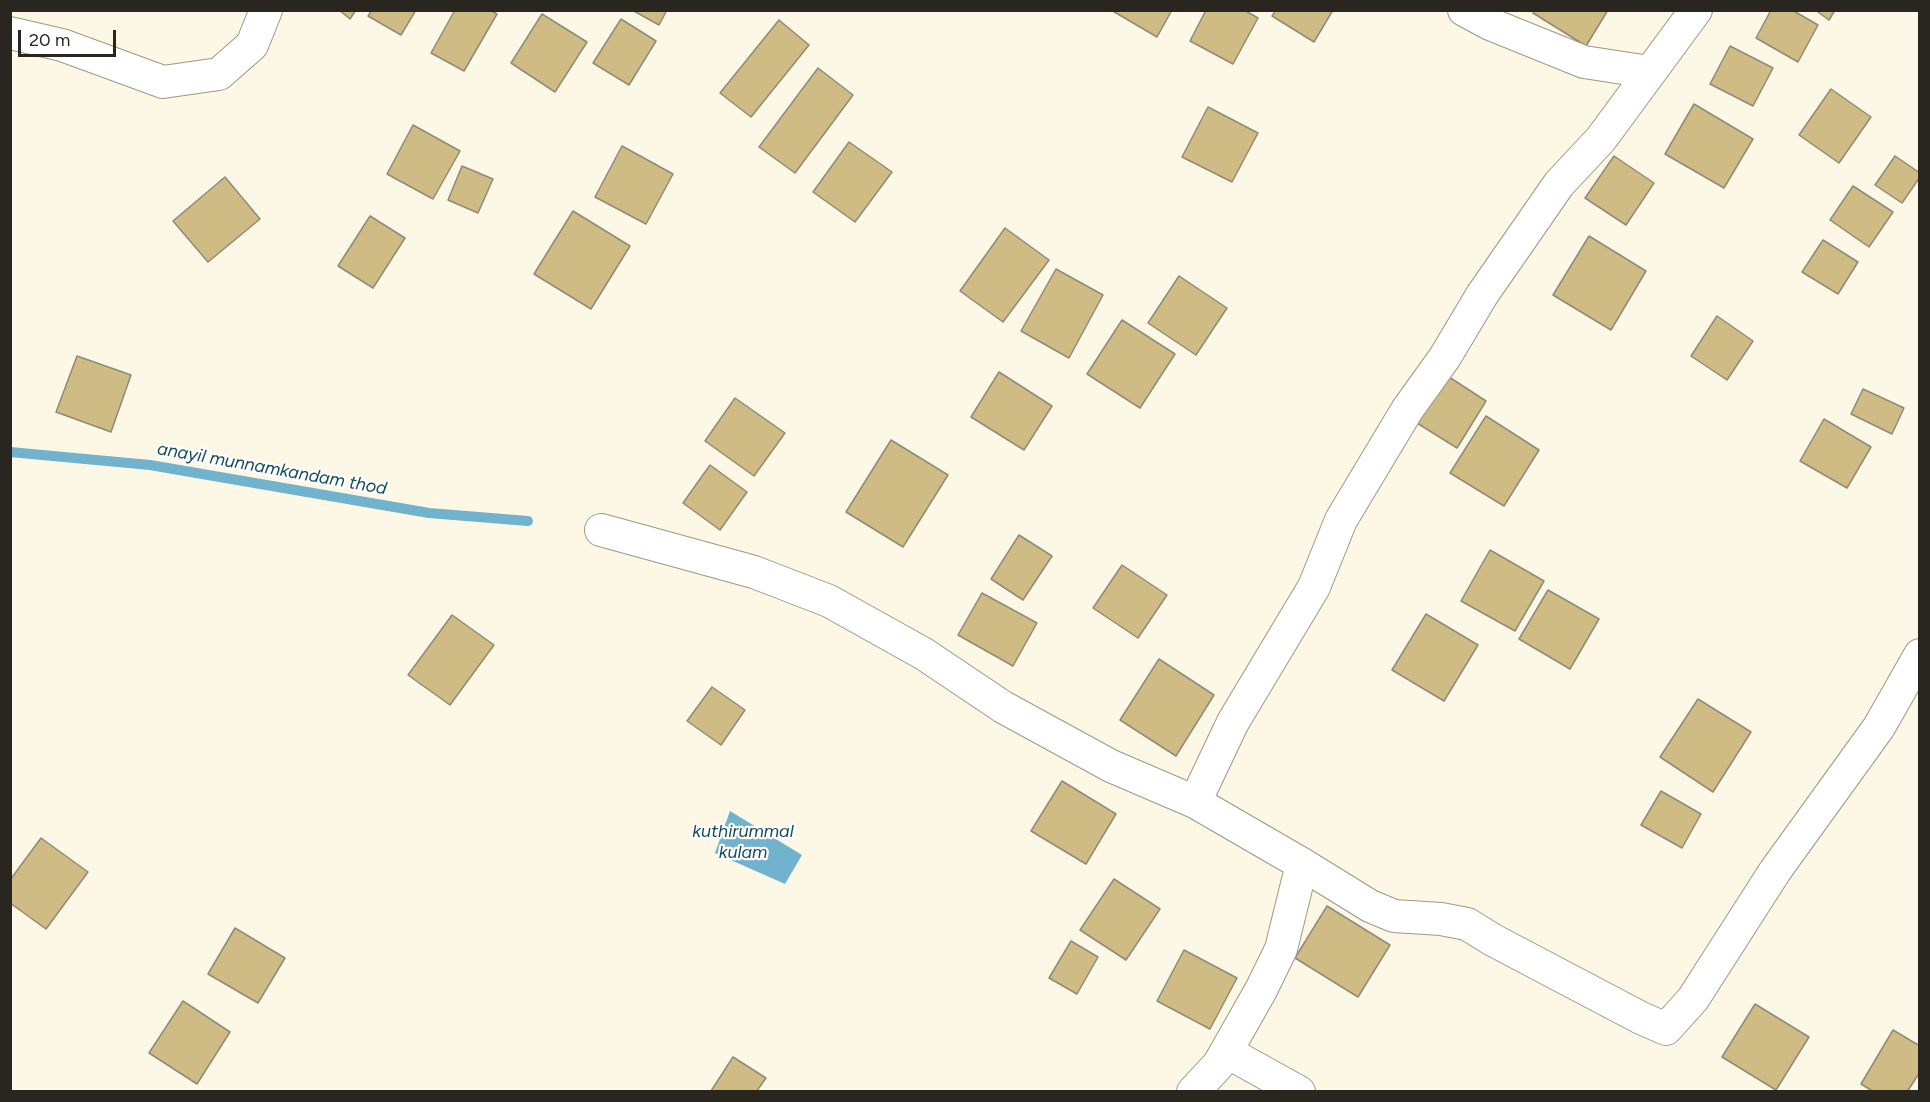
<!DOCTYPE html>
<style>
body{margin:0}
#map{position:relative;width:1930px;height:1102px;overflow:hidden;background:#fdf7e5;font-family:Figtree,sans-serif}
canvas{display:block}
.frame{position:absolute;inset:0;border:12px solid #28261f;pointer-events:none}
.scale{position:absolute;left:18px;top:30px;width:98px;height:27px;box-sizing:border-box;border:3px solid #28261f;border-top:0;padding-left:8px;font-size:18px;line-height:21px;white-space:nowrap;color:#28261f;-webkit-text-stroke:4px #fff;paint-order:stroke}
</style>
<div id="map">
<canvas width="1930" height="1102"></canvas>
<div class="frame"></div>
<div class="scale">20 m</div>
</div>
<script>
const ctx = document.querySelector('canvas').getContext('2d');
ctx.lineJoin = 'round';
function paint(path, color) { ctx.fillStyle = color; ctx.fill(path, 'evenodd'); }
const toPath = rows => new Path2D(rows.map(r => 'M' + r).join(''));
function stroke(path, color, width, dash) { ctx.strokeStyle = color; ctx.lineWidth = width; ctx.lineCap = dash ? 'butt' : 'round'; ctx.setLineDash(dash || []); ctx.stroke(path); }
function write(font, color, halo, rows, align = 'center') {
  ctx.font = font + ' Figtree,sans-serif'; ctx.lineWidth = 4.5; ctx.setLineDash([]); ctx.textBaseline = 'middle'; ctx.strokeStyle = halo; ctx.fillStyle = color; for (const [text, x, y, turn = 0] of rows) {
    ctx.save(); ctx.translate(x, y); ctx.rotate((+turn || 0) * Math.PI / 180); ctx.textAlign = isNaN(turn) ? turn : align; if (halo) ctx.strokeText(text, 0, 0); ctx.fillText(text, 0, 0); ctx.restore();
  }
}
paint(toPath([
 [730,811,802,855,785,884,715,853]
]), '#71b3cd');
stroke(toPath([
 [10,452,150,465,429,513,528,521]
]), '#71b3cd', 10);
const building = toPath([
 [339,10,356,10,350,19,339,10],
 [372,10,416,10,401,35,368,16,372,10],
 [455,10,490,10,497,14,464,71,431,53,455,10],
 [632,10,667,10,659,25,632,10],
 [1111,10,1172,10,1157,37,1111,10],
 [1206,10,1244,10,1258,18,1233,64,1190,41,1206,10],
 [1276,10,1333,10,1314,42,1272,16,1276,10],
 [1534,10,1608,10,1586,46,1533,13,1534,10],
 [1771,10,1792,10,1818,25,1798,62,1756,38,1771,10],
 [1815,10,1835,10,1829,20,1815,10],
 [542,14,587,42,555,92,511,63,542,14],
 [621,19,656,41,629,85,593,63,621,19],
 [779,20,809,45,751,117,720,93,779,20],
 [1730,46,1773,68,1753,106,1710,84,1730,46],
 [818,68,853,95,795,173,759,147,818,68],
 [1831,89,1871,117,1839,163,1799,135,1831,89],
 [1694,104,1753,139,1724,188,1665,154,1694,104],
 [1208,107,1258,133,1232,182,1182,157,1208,107],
 [413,125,460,151,433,199,387,174,413,125],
 [849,142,892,172,855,222,813,192,849,142],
 [622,146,673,174,646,224,595,197,622,146],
 [1614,156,1654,183,1626,225,1585,198,1614,156],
 [1895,156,1920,173,1920,177,1902,203,1875,185,1895,156],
 [462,166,493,179,478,213,448,200,462,166],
 [225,177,260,219,208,262,173,221,225,177],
 [1853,186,1893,212,1869,247,1830,220,1853,186],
 [573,211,630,246,591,309,534,274,573,211],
 [370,216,405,238,373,288,338,266,370,216],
 [1005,228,1049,260,1003,322,960,291,1005,228],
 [1589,236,1646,271,1611,330,1553,295,1589,236],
 [1823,240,1858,262,1838,294,1802,272,1823,240],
 [1056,269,1103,295,1069,358,1021,331,1056,269],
 [1179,276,1227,308,1196,355,1148,323,1179,276],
 [1717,316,1753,341,1727,380,1691,356,1717,316],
 [1122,320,1175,354,1140,408,1087,374,1122,320],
 [77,356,131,375,111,432,56,412,77,356],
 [999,372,1052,406,1024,450,971,417,999,372],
 [1446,375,1486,401,1457,448,1417,423,1446,375],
 [1863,389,1904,408,1892,434,1851,414,1863,389],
 [735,398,785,433,754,476,705,441,735,398],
 [1486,416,1539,450,1504,506,1450,473,1486,416],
 [1824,419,1871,447,1847,488,1800,461,1824,419],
 [891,440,948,475,903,547,846,512,891,440],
 [710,465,747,492,720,530,683,503,710,465],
 [1019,535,1052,556,1023,600,991,579,1019,535],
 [1490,550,1544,581,1515,631,1461,601,1490,550],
 [1122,565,1167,595,1138,638,1093,608,1122,565],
 [1548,590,1599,619,1570,669,1519,639,1548,590],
 [982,593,1037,623,1013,666,958,635,982,593],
 [1426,614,1478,645,1444,701,1392,670,1426,614],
 [452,615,494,645,450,705,408,675,452,615],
 [1159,659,1214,695,1176,756,1120,720,1159,659],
 [712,687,745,710,721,745,687,721,712,687],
 [1698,699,1751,732,1713,792,1660,757,1698,699],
 [1062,781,1116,814,1086,864,1031,831,1062,781],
 [1661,791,1701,814,1682,848,1641,825,1661,791],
 [41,838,88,872,46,929,10,903,10,880,41,838],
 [1114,879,1160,909,1126,960,1080,930,1114,879],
 [1327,906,1390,945,1358,997,1295,958,1327,906],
 [235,928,285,958,258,1003,208,974,235,928],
 [1071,941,1098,957,1077,994,1049,978,1071,941],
 [1184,950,1237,978,1210,1029,1157,1001,1184,950],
 [183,1001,230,1032,197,1084,149,1053,183,1001],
 [1755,1004,1809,1037,1776,1090,1722,1057,1755,1004],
 [1893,1030,1920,1046,1920,1072,1907,1092,1874,1092,1861,1084,1893,1030],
 [733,1057,766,1078,756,1092,711,1091,733,1057]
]);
paint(building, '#cebc84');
stroke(building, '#8f8a79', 1.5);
const minor = toPath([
 [1464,10,1490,24,1584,62,1649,72],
 [10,33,62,45,163,82,219,74,252,45,266,10],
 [601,530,754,572,829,601,924,654,1003,707,1111,766,1195,802],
 [1302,864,1370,906,1394,916,1441,919,1467,924,1493,940,1641,1018,1666,1029,1693,999,1775,871,1879,727,1920,655],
 [1227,1052,1299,1092],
 [1193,1092,1219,1064,1261,990,1281,949,1302,864,1195,802,1233,722,1314,587,1341,520,1407,410,1445,357,1482,295,1559,184,1601,139,1696,10]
]);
stroke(minor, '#9d9887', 34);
stroke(minor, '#fff', 32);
write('italic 18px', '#134b5d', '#fff', [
 ["anayil munnamkandam thod",272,469,10],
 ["kuthirummal",743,832],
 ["kulam",743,853]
]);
</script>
